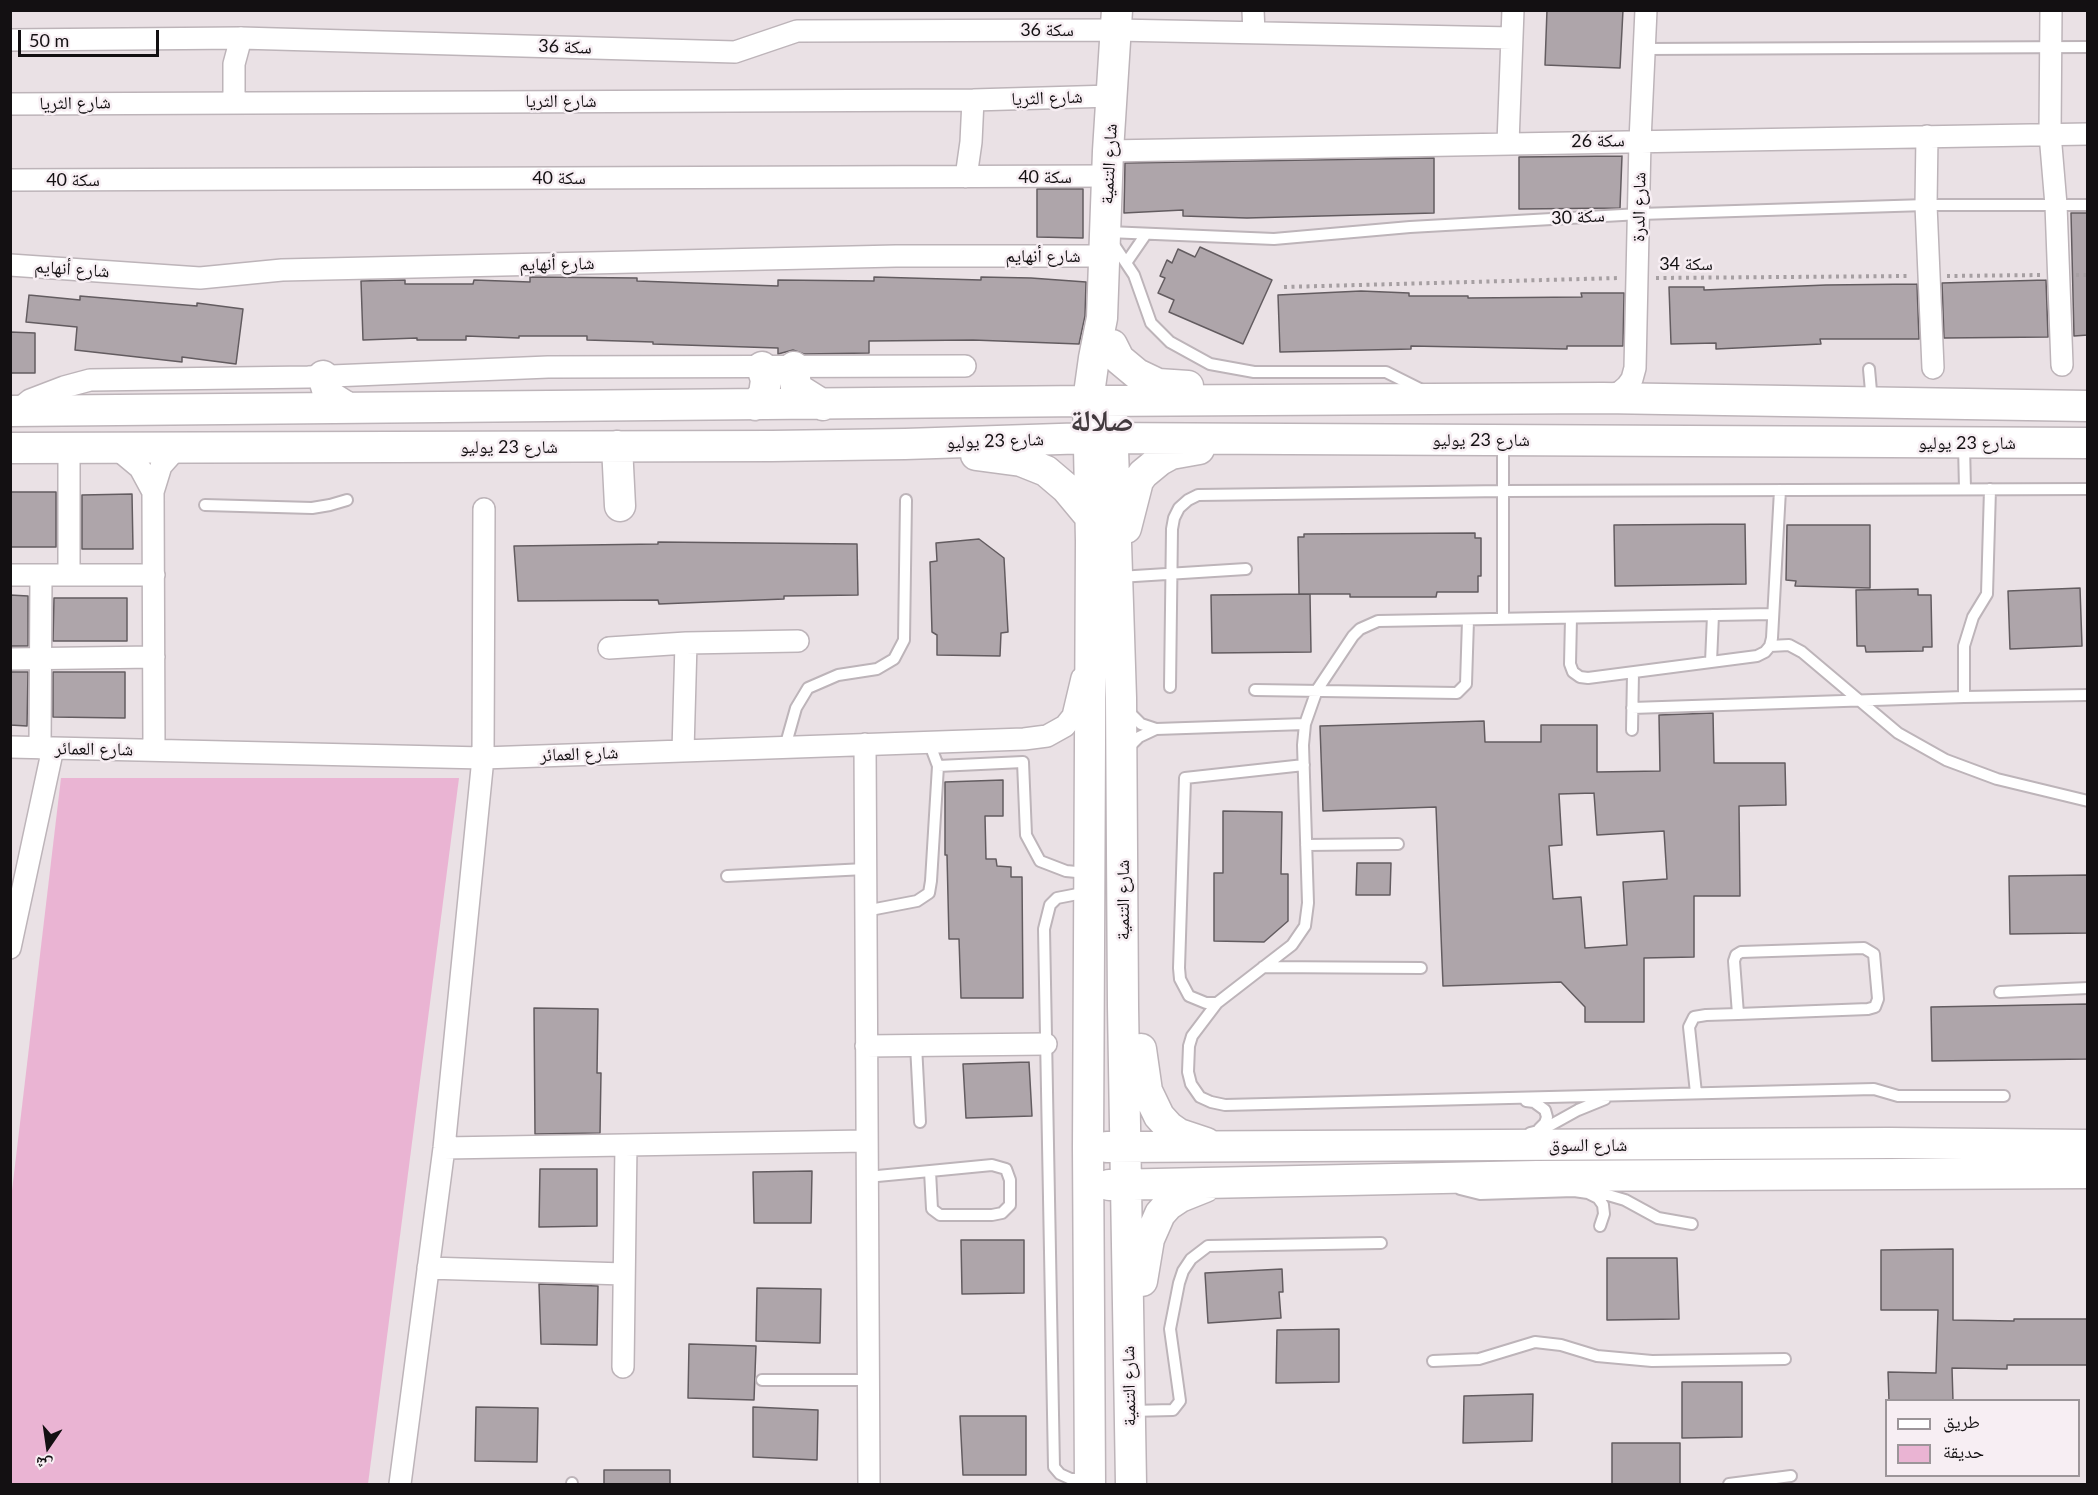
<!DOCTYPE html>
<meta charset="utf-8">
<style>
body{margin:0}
#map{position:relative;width:2098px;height:1495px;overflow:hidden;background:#eae1e5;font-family:Lato,"Noto Naskh Arabic",sans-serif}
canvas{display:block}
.frame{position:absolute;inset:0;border:12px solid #131012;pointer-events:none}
.legend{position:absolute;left:1885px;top:1399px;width:195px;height:78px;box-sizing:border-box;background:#f7eef3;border:2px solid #9c9599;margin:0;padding:8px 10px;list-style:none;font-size:18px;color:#131012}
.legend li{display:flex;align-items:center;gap:12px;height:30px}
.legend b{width:30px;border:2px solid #9c9599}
.north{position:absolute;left:18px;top:1417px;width:60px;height:60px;-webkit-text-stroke:4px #f7eef3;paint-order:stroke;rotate:193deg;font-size:16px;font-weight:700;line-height:24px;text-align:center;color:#131012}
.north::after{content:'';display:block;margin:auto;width:21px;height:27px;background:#131012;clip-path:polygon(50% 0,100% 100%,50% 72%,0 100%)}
.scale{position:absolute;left:18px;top:30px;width:141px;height:27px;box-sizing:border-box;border:3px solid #131012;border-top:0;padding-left:8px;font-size:18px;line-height:21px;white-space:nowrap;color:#131012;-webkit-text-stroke:4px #f7eef3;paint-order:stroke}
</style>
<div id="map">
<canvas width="2098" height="1495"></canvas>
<div class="frame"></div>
<ul class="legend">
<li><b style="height:8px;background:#fff"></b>طريق</li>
<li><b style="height:16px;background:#eab4d3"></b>حديقة</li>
</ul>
<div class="north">ش</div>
<div class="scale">50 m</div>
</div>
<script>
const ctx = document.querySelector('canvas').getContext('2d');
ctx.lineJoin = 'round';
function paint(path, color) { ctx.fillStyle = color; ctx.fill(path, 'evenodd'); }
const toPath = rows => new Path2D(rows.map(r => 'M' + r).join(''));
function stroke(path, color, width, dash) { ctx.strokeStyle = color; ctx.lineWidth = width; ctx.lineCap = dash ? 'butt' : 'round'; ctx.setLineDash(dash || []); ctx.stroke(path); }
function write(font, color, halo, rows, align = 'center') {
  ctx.font = font + ' Lato,"Noto Naskh Arabic",sans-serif'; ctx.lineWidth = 5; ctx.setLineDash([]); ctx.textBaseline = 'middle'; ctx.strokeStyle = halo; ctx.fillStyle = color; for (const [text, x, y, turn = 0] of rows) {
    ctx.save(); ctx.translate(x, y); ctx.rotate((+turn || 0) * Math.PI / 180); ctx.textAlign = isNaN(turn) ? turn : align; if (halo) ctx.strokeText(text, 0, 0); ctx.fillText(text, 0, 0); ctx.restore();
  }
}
paint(toPath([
 [61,778,459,778,368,1484,11,1484,11,1199]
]), '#eab4d3');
const building = toPath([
 [1547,10,1623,10,1620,68,1545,65,1547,10],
 [1622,156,1620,208,1519,209,1519,157,1622,156],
 [1434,158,1434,213,1247,218,1183,216,1183,210,1124,213,1125,163,1434,158],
 [1037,189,1083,189,1083,238,1037,237,1037,189],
 [2071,213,2088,213,2088,335,2074,336,2071,213],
 [1200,247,1272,280,1243,344,1169,312,1174,300,1158,293,1165,278,1160,276,1167,260,1172,263,1178,249,1195,257,1200,247],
 [530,277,637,278,637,281,778,286,778,280,874,281,874,277,981,280,981,277,1031,278,1086,282,1085,316,1079,344,973,340,869,341,869,353,804,354,793,350,778,354,778,348,653,344,653,342,587,340,587,336,519,336,519,338,466,336,466,340,417,340,417,338,363,340,361,281,405,280,405,284,473,284,474,280,530,282,530,277],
 [2046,280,2048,337,1944,338,1942,283,2046,280],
 [1917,284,1919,339,1820,339,1821,344,1716,349,1716,343,1671,344,1669,287,1704,287,1704,290,1826,285,1917,284],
 [1361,291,1409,293,1409,296,1468,296,1468,298,1582,297,1581,293,1624,293,1623,346,1567,346,1567,349,1411,346,1411,349,1280,352,1278,295,1361,291],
 [29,295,80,300,80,296,197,306,197,303,243,309,236,364,182,357,182,362,75,350,77,327,26,322,29,295],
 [10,332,35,333,35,373,10,373,10,332],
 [10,492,56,492,56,547,10,547,10,492],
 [132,494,133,549,82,549,82,495,132,494],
 [1745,524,1746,584,1615,586,1614,525,1745,524],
 [1787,525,1870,525,1870,588,1795,586,1796,581,1786,580,1787,525],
 [1475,533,1475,538,1481,538,1481,576,1478,576,1478,592,1437,592,1436,597,1350,597,1350,594,1299,594,1298,537,1304,537,1304,534,1475,533],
 [979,539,1004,558,1008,632,1001,633,1000,656,937,655,937,635,932,632,930,562,937,561,936,543,979,539],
 [658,542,857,544,858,595,784,596,784,599,659,604,658,600,518,601,514,546,658,544,658,542],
 [2080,588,2082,646,2010,649,2008,591,2080,588],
 [1918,589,1918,595,1931,595,1932,647,1923,647,1923,651,1866,652,1865,646,1857,646,1856,590,1918,589],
 [1310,594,1311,652,1212,653,1211,595,1310,594],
 [10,595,28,596,28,646,10,646,10,595],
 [54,598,127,598,127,641,53,641,54,598],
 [10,672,28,672,27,726,10,725,10,672],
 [53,672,125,672,125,718,53,717,53,672],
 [1713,713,1714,763,1785,763,1786,805,1739,806,1740,896,1694,896,1694,957,1644,958,1644,1022,1585,1022,1585,1007,1561,982,1443,986,1436,807,1323,811,1320,726,1484,721,1485,742,1541,742,1541,725,1597,725,1597,772,1660,771,1659,715,1713,713],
 [1594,793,1597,835,1664,831,1667,879,1623,882,1627,945,1585,948,1581,897,1553,899,1549,846,1562,845,1559,794,1594,793],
 [1003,780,1003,816,985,816,986,859,996,859,997,866,1011,867,1011,877,1022,877,1023,998,961,998,959,939,949,939,947,855,945,855,945,782,1003,780],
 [1223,811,1282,812,1281,874,1288,874,1288,921,1264,942,1214,941,1214,873,1223,873,1223,811],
 [1357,863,1391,863,1390,895,1356,895,1357,863],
 [2088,875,2088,933,2010,934,2009,876,2088,875],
 [2088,1004,2088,1059,1932,1061,1931,1007,2088,1004],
 [534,1008,598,1009,597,1073,601,1073,600,1133,535,1134,534,1008],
 [1029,1062,1032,1116,966,1118,963,1064,1029,1062],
 [540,1169,597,1169,597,1226,539,1227,540,1169],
 [812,1171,811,1223,754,1223,753,1172,812,1171],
 [961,1240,1024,1240,1024,1293,962,1294,961,1240],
 [1953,1249,1953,1320,2014,1321,2014,1319,2088,1319,2088,1365,2007,1365,2007,1369,1952,1368,1953,1401,1889,1401,1888,1372,1936,1373,1938,1310,1881,1310,1881,1250,1953,1249],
 [1607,1258,1677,1258,1679,1319,1607,1320,1607,1258],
 [1282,1269,1283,1292,1279,1292,1281,1318,1208,1323,1205,1273,1282,1269],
 [539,1284,598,1286,597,1345,541,1344,539,1284],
 [757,1288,821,1289,820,1343,756,1341,757,1288],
 [1339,1329,1339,1382,1276,1383,1277,1330,1339,1329],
 [689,1344,756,1346,754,1400,688,1398,689,1344],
 [1682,1382,1742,1382,1742,1437,1682,1438,1682,1382],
 [1533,1394,1532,1441,1463,1443,1464,1396,1533,1394],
 [476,1407,538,1408,537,1462,475,1461,476,1407],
 [753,1407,818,1410,817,1460,753,1457,753,1407],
 [960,1416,1026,1416,1026,1475,963,1475,960,1416],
 [1612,1443,1680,1443,1680,1485,1612,1485,1612,1443],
 [604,1470,670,1470,670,1485,604,1485,604,1470]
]);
paint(building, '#aea5aa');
stroke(building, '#635c60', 1.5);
const lane = toPath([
 [1645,49,2088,47],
 [1108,232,1274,239,1410,227,1640,214,1926,205,2088,205],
 [1112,242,1134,275,1151,323,1170,342,1210,364,1254,372,1386,372,1422,390],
 [1126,263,1146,234],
 [1869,369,1872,402],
 [1964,445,1965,489],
 [205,505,312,508,330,505,347,500],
 [1119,577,1246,569],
 [1773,614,1378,621,1360,629,1353,636,1317,690,1305,724,1303,745,1308,903,1305,926,1292,945,1217,1003,1192,1036,1189,1046,1188,1072,1191,1084,1200,1097,1211,1102,1225,1105,1874,1089,1898,1096,2004,1096],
 [1571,618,1570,664,1573,672,1580,677,1588,678,1711,662,1757,656,1765,652,1770,646,1772,638,1780,490],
 [1503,619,1503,441],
 [1770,646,1789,645,1802,652,1898,733,1946,760,1997,779,2088,801],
 [1711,662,1713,615],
 [1170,687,1172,529,1174,518,1179,508,1188,500,1198,495,1504,491,2088,489],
 [1255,690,1457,693,1466,684,1468,620],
 [1964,697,1964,646,1973,617,1987,594,1990,489],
 [1632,708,1964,697,2088,695],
 [1127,710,1141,724,1156,729],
 [1632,730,1633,673],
 [929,742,938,766,1023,762,1026,835,1040,861,1066,871,1087,873],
 [785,747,796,708,808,688,838,675,877,669,894,659,904,640,906,500],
 [1128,748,1139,737,1156,729,1305,724],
 [1306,845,1398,844],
 [727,876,865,869],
 [865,911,917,901,929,893,931,881,938,766],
 [1263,967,1421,968],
 [2000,992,2088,988],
 [1217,1003,1206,1003,1189,996,1180,979,1179,968,1185,778,1304,765],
 [916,1045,920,1122],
 [1696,1093,1689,1027,1694,1017,1706,1015,1738,1014,1868,1009,1875,1007,1878,999,1874,954,1864,948,1741,952,1736,955,1734,961,1738,1014],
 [1526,1101,1534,1102,1545,1110,1547,1117,1545,1123,1539,1129],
 [1530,1133,1542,1130,1578,1110,1605,1099],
 [867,1177,930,1171,992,1165,1006,1169,1010,1180,1010,1205,1002,1213,992,1215,940,1215,932,1209,930,1171],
 [1460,1189,1480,1194,1574,1191,1588,1193,1598,1198,1603,1205,1604,1214,1600,1226],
 [1591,1193,1608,1195,1625,1200,1658,1218,1692,1224],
 [1433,1361,1479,1359,1535,1342,1561,1345,1597,1356,1652,1361,1785,1359],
 [762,1380,868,1380],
 [1130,1411,1173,1410,1180,1401,1170,1329,1179,1283,1183,1271,1191,1259,1208,1246,1381,1243],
 [1087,1479,1071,1479,1060,1474,1054,1467,1044,929,1050,905,1057,898,1088,892],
 [572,1483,572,1484],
 [1729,1484,1791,1476]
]);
const street = toPath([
 [1253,10,1254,33],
 [2051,10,2050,134,2056,205,2062,365],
 [10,40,241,38,735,52,797,31,1116,30,1512,38],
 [234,102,234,64,241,38],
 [10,104,973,100,1112,96],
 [1927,136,1926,205,1933,368],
 [1508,143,1513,10],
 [1108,151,2088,134],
 [966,177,971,142,973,100],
 [10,180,1108,176],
 [10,265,200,278,282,270,896,256,1104,256],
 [1607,397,1620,392,1627,386,1632,379,1635,368,1640,141,1646,10],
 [19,409,30,400,64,387,90,380,308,377,548,367,965,366],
 [116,448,140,468,153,492],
 [10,575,154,575],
 [69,575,69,448],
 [609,648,686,643,798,641],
 [10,659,154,657],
 [865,744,869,1484],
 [10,747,483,758,1024,739,1047,736,1065,726,1073,716,1082,678],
 [40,748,41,575],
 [154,750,153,492,161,466,177,448],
 [683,751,686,643],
 [10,948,53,748],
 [866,1046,1046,1044],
 [444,1148,866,1141],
 [428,1268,624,1274],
 [623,1367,626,1145],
 [400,1484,444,1148,483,758,484,509]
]);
const secondary = toPath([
 [1112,345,1119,359,1137,374,1158,384,1188,386],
 [794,367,796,388,823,405],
 [323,376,329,396,348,408],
 [755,405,764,394,766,380,762,367],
 [10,411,1088,401,1603,398,2088,406],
 [1112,418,1121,698,1123,1006,1131,1484],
 [617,446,620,506],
 [10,448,772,446,905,444,1090,438,2088,443],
 [976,455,1021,461,1046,471,1066,488,1091,518],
 [1126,528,1138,481,1143,474,1160,460,1171,454,1199,449],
 [1141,1049,1147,1091,1159,1116,1169,1127,1179,1134,1206,1143],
 [1107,1147,1890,1143,2088,1145],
 [1109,1185,1537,1176,2088,1173],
 [1142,1281,1149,1239,1160,1214,1168,1205,1180,1197,1205,1187],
 [1090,1484,1088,1147,1091,541,1088,401,1094,358,1102,318,1108,151,1117,10]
]);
stroke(lane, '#bdb4b9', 14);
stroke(street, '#bdb4b9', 24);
stroke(secondary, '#bdb4b9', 33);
stroke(toPath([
 [2076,275,2088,275],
 [1947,276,2042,275],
 [1656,278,1910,276],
 [1284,287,1619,278]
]), '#a69fa2', 4, [3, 4.5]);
stroke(lane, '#fff', 10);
stroke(street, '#fff', 21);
stroke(secondary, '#fff', 30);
write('18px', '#131012', '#f7eef3', [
 ["سكة 36",1047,30],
 ["سكة 36",565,47,2],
 ["شارع الثريا",1047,98,-2],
 ["شارع الثريا",561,101],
 ["شارع الثريا",75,103,-1],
 ["سكة 26",1598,141,-1],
 ["شارع التنمية",1109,164,-87],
 ["سكة 40",1045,177],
 ["سكة 40",559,178],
 ["سكة 40",73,180],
 ["شارع الدرة",1639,207,-89],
 ["سكة 30",1578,217,-3],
 ["شارع أنهايم",1043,256],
 ["شارع أنهايم",557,264,-1],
 ["سكة 34",1686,264],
 ["شارع أنهايم",72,269,4],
 ["شارع 23 يوليو",1481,440],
 ["شارع 23 يوليو",995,441,-2],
 ["شارع 23 يوليو",1967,443],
 ["شارع 23 يوليو",509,447],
 ["شارع العمائر",94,749,1],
 ["شارع العمائر",579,754,-2],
 ["شارع التنمية",1123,900,-90],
 ["شارع السوق",1588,1145],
 ["شارع التنمية",1129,1386,-91]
]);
write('bold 30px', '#423a3e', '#f7eef3', [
 ["صلالة",1102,421]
]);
</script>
